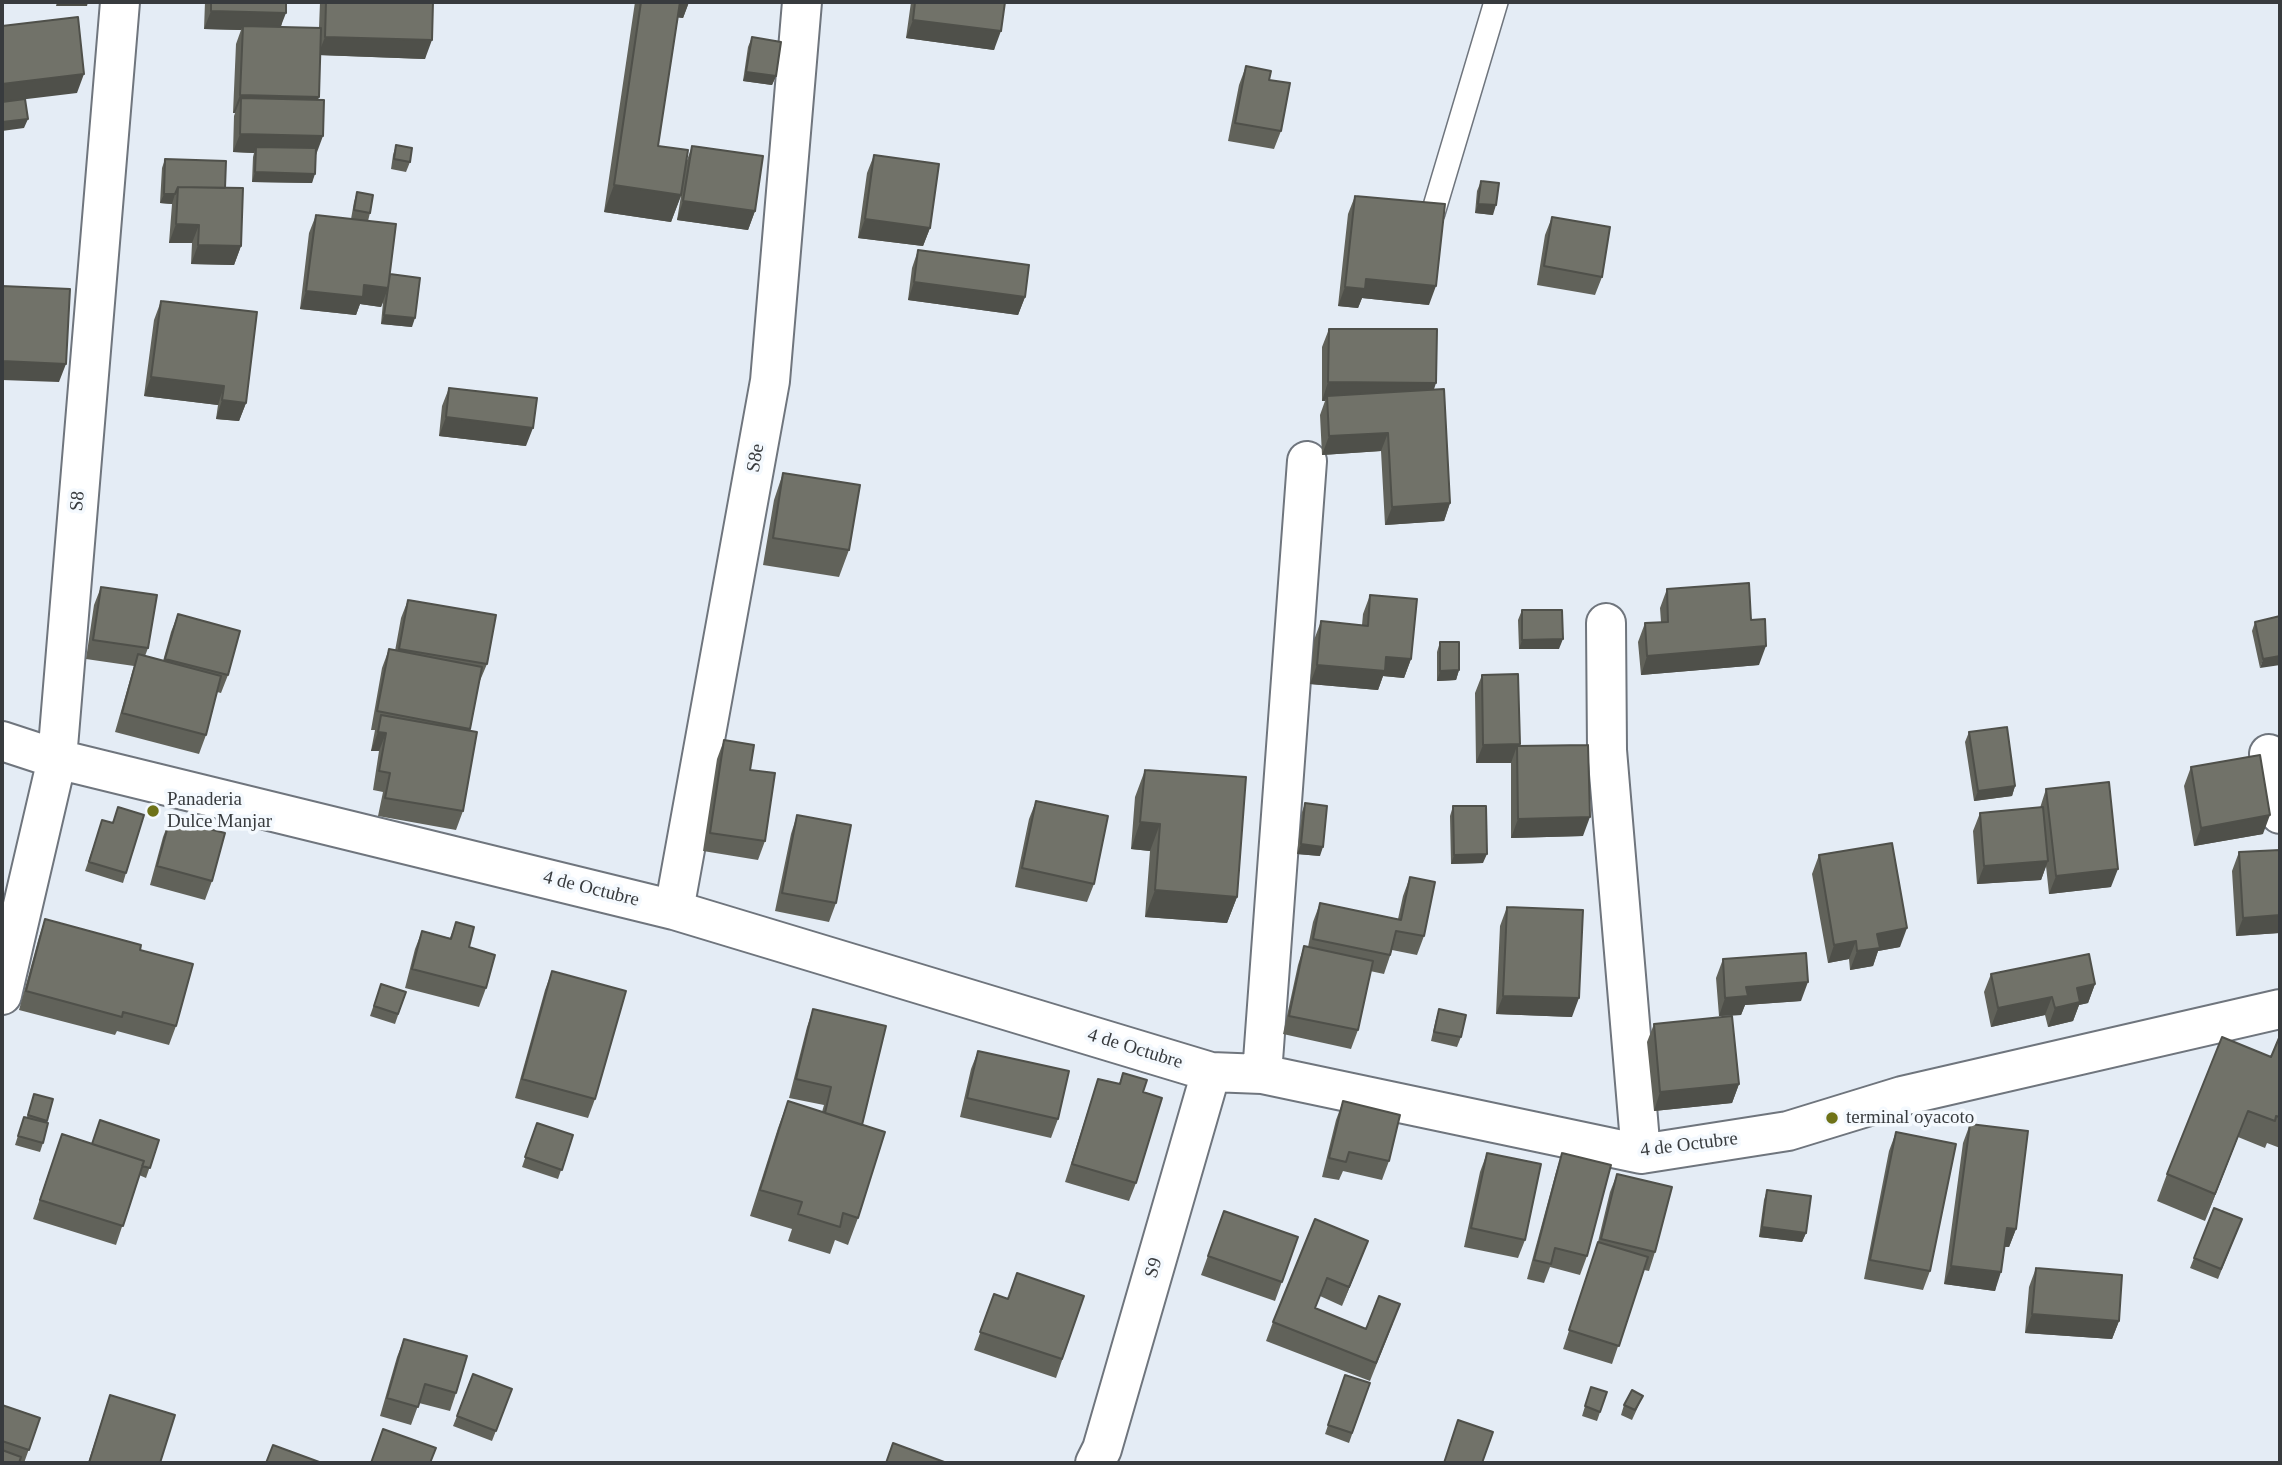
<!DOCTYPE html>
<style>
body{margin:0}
#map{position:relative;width:2282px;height:1465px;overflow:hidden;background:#e4ecf5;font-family:Georgia,serif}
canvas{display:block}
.frame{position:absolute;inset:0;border:4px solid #383b3e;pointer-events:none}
</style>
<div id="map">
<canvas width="2282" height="1465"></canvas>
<div class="frame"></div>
</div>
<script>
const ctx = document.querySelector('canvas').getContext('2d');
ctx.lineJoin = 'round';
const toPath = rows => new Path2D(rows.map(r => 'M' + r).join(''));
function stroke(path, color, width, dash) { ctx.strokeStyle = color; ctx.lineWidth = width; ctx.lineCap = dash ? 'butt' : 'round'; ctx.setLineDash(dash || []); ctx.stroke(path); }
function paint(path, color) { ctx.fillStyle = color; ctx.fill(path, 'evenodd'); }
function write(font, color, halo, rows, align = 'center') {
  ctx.font = font + ' Georgia,serif'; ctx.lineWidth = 7; ctx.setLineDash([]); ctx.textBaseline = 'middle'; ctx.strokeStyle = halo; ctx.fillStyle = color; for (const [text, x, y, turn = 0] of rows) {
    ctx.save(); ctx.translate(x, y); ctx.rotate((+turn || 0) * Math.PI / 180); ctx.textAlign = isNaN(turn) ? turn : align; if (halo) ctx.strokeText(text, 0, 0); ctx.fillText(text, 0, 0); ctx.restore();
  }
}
const service = toPath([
 [1433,213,1496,2]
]);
const minor = toPath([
 [1606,623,1607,750,1641,1154],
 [2,741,57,759,674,910,1211,1072,1262,1074,1641,1154,1788,1131,1902,1096,2280,1009],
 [2269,754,2280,814],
 [674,910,770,381,802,2],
 [2,995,57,759,120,2],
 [1262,1074,1307,461],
 [1095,1463,1102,1449,1211,1072]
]);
stroke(service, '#6f757d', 26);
stroke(minor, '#6f757d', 42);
stroke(service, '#fff', 23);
stroke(minor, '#fff', 38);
paint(toPath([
 [205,2,286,2,281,27,319,28,320,2,433,2,425,59,320,55,316,155,312,183,252,182,253,157,254,153,233,152,234,116,235,113,233,113,236,44,241,30,204,29],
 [635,2,689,2,683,18,678,17,658,146,686,163,692,146,755,211,748,230,677,220,681,196,671,222,604,212],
 [911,2,1005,2,994,50,906,38],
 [752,37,776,76,772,85,743,81,748,47],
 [1246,66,1269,80,1281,131,1274,149,1228,141,1239,85],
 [396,145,410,162,406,172,391,169,393,155],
 [874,155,930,228,923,246,858,238,867,173],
 [165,159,225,188,241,246,234,265,191,264,192,243,169,243,172,204,160,203,162,168],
 [1481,181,1493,215,1475,213,1477,191],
 [357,192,370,213,368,221,412,327,381,324,383,302,381,307,360,304,356,315,300,309,309,233,316,215,351,219,354,202],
 [1355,196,1429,305,1362,298,1358,308,1338,306,1348,214],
 [1552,217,1602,277,1595,295,1537,285,1545,235],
 [918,250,1025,297,1018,315,908,300,912,268],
 [161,301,246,403,239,421,216,419,218,405,144,396,154,320],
 [1329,329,1434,389,1450,503,1444,521,1385,525,1381,451,1322,455,1320,415,1325,401,1322,401,1322,347],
 [449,388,526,446,439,436,442,406],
 [783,473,849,550,839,577,763,565,774,500],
 [101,587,148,648,145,656,163,661,171,632,178,614,228,675,221,693,217,692,206,735,199,754,115,732,134,666,86,659,94,605],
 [1667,589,1751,620,1759,665,1641,675,1638,642,1645,623,1661,622,1660,608],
 [1370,595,1411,659,1404,678,1383,676,1378,690,1310,684,1314,640,1321,621,1362,625,1363,614],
 [408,600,487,664,479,683,470,731,463,811,456,830,378,816,383,792,373,790,379,751,371,751,375,730,371,730,382,668,389,649,395,651,401,618],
 [1522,610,1559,649,1519,649,1518,620],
 [2280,616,2260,668,2252,631,2255,622],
 [1440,642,1459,670,1456,680,1437,681,1437,652],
 [1482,675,1520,744,1519,746,1583,836,1511,838,1511,763,1476,763,1475,693],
 [1969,732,2015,786,2012,796,1974,801,1965,742],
 [724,740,750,770,765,841,758,860,703,851,717,759],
 [2191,767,2263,834,2194,846,2184,786],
 [1145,770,1237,897,1227,923,1145,917,1150,851,1131,849,1135,797],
 [2046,789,2111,887,2049,894,2046,866,2041,880,1977,884,1973,831,1980,813,2040,808],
 [1036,801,1094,884,1087,902,1015,887,1029,819],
 [1305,803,1320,856,1297,854,1302,812],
 [1453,806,1483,863,1451,864,1450,816],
 [797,815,836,903,829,922,775,911,791,834],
 [170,819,212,881,205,900,150,885,163,837],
 [99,830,126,873,123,883,85,871],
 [2280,850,2279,933,2236,936,2232,871,2239,852],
 [1819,855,1900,947,1878,951,1873,966,1850,970,1849,959,1828,963,1812,874],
 [1410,877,1424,936,1417,955,1392,950,1384,974,1370,971,1358,1030,1351,1049,1283,1034,1298,965,1304,946,1308,947,1313,922,1320,903,1398,919,1403,896],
 [1507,907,1572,1017,1496,1014,1500,926],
 [45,919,140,950,176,1026,169,1045,117,1031,115,1035,19,1010,39,937],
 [456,922,469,947,486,988,479,1007,405,988,415,949,422,931,450,938],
 [1723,959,1801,1001,1745,1005,1741,1015,1719,1016,1716,978],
 [552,971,595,1099,588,1118,515,1098,545,990],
 [1991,974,2095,984,2088,1003,2079,1005,2073,1021,2048,1027,2045,1015,1991,1027,1984,992],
 [381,984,406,992,395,1024,370,1016],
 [813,1009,862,1125,858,1218,848,1245,835,1240,830,1254,788,1241,792,1229,750,1216,778,1128,788,1101,822,1112,824,1105,789,1098,807,1027],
 [1439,1009,1461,1037,1457,1047,1431,1041,1436,1019],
 [1654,1024,1739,1084,1732,1103,1654,1111,1647,1042],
 [2280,1039,2280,1148,2267,1143,2265,1148,2238,1137,2205,1221,2157,1201,2167,1174,2271,1057],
 [978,1051,1058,1119,1051,1138,960,1117,971,1069],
 [1123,1073,1143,1092,1136,1183,1129,1201,1065,1182,1098,1079,1119,1084],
 [34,1094,53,1099,46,1123,43,1143,40,1152,15,1145,24,1117,27,1117],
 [1343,1101,1389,1161,1382,1180,1343,1171,1339,1180,1322,1177,1336,1120],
 [537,1123,573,1135,558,1179,522,1167],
 [1970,1124,2016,1229,2009,1247,2005,1247,1995,1291,1944,1284,1963,1143],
 [1896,1132,1930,1271,1923,1290,1864,1279,1889,1151],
 [62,1134,92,1144,159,1140,146,1178,139,1175,116,1245,33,1219],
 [1487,1153,1525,1240,1518,1258,1464,1247,1480,1172],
 [1562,1153,1587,1256,1580,1275,1550,1267,1544,1283,1527,1279,1556,1172],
 [1617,1174,1655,1252,1649,1271,1644,1270,1612,1364,1563,1349,1597,1246,1610,1192],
 [1767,1190,1806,1233,1802,1242,1759,1237,1764,1200],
 [2214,1208,2242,1219,2218,1279,2190,1268],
 [1224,1211,1298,1237,1275,1301,1201,1275],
 [1368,1241,1342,1306,1320,1296,1315,1309,1366,1329,1393,1323,1370,1381,1266,1341,1273,1322],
 [2036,1268,2119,1321,2112,1339,2025,1333,2029,1287],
 [994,1294,1008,1299,1084,1296,1056,1378,974,1350],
 [404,1339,456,1393,450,1411,419,1403,411,1425,380,1416,397,1357],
 [1345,1375,1370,1383,1349,1443,1325,1434],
 [1591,1387,1607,1392,1597,1421,1582,1416],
 [512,1389,492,1441,453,1426,457,1416],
 [110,1395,160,1463,88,1463],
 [1643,1396,1632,1420,1621,1415,1624,1405],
 [2,1405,40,1418,24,1463,2,1463]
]), '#61625a');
paint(toPath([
 [57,2,88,2,87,6,56,6],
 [677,2,689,2,683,18,672,17],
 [211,11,286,13,279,31,243,26,241,30,204,29],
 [913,20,1001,31,994,50,906,38],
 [325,37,432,40,425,59,318,55],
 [746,72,776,76,772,85,743,81],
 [84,74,77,93,2,102,2,84],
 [240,95,319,97,312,115,241,98,235,113,233,113],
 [28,119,24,128,2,131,2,122],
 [240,134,323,136,316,155,256,147,254,153,233,152],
 [255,172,315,174,312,183,252,182],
 [614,185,681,195,671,222,604,212],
 [164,194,175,194,172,204,160,203],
 [683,201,755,211,748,230,677,220],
 [1478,204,1496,205,1493,215,1475,213],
 [865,219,930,228,923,246,858,238],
 [176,224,199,225,192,243,169,243],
 [198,245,241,246,234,265,191,264],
 [1366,279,1436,286,1429,305,1362,298,1358,308,1338,306,1345,287],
 [914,282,1025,297,1018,315,908,300],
 [364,285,388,288,381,307,360,304,356,315,300,309,306,291],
 [384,315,415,318,412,327,381,324],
 [2,361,66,364,59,382,2,380],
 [151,377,224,386,218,405,144,396],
 [1328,382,1436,383,1430,402,1327,396,1325,401,1322,401],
 [222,400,246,403,239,421,216,419],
 [446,417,533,428,526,446,439,436],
 [1388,433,1381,451,1322,455,1329,436],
 [1450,503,1444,521,1385,525,1392,507],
 [1563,639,1559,649,1519,649,1522,640],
 [1766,646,1759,665,1641,675,1647,656],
 [2280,656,2280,665,2260,668,2263,659],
 [1386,657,1411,659,1404,678,1383,676,1378,690,1310,684,1317,665],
 [1459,670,1456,680,1437,681,1440,671],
 [378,732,386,733,379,751,371,751],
 [1520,744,1517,752,1517,746,1511,763,1476,763,1483,745],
 [2015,786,2012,796,1974,801,1978,791],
 [2270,815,2263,834,2194,846,2201,828],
 [1590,817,1583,836,1511,838,1518,819],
 [1140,822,1160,824,1150,851,1131,849],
 [1301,844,1323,847,1320,856,1297,854],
 [1487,854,1483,863,1451,864,1454,855],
 [2048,861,2041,880,1977,884,1984,866],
 [2118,869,2111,887,2049,894,2056,876],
 [1155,890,1237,897,1227,923,1145,917],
 [2280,915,2279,933,2236,936,2243,918],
 [1907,928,1900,947,1878,951,1873,966,1850,970,1857,951,1877,934],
 [1856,941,1849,959,1828,963,1834,945],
 [1808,982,1801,1001,1745,1005,1741,1015,1719,1016,1725,998,1746,987],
 [2095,984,2088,1003,2079,1005,2073,1021,2048,1027,2055,1008,2077,988],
 [1503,996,1579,998,1572,1017,1496,1014],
 [2052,997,2045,1015,1991,1027,1998,1008],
 [1739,1084,1732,1103,1654,1111,1660,1092],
 [2248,1111,2238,1137,2205,1221,2215,1194],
 [1762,1227,1806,1233,1802,1242,1759,1237],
 [2007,1228,2016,1229,2009,1247,2000,1246],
 [1368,1241,1361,1259,1342,1306,1349,1287],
 [1951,1266,2001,1272,1995,1291,1944,1284],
 [2032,1314,2119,1321,2112,1339,2025,1333]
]), '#4f504a');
const building = toPath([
 [211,2,286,2,286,13,211,11,211,2],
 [326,2,433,2,432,40,325,37,326,2],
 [641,2,680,2,658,146,688,150,681,195,614,185,641,2],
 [915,2,1005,2,1001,31,913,20,915,2],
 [78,17,84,74,2,84,2,26,78,17],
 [243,26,321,28,319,97,240,95,243,26],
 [752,37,781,42,776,76,746,72,752,37],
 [1246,66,1271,71,1269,80,1290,83,1281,131,1235,123,1246,66],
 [241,98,324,100,323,136,240,134,241,98],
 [25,99,28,119,2,122,2,102,25,99],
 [396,145,412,148,410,162,394,159,396,145],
 [692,146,763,156,755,211,683,201,692,146],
 [256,147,316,148,315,174,255,172,256,147],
 [874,155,939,164,930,228,865,219,874,155],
 [165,159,226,161,225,188,178,187,175,194,164,194,165,159],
 [1481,181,1499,183,1496,205,1478,204,1481,181],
 [178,187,243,188,241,246,198,245,199,225,176,224,178,187],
 [357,192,373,195,370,213,354,210,357,192],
 [1355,196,1445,204,1436,286,1366,279,1365,289,1345,287,1355,196],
 [316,215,396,224,388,288,364,285,363,297,306,291,316,215],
 [1552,217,1610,227,1602,277,1544,266,1552,217],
 [918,250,1029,265,1025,297,914,282,918,250],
 [390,274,420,278,415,318,384,315,390,274],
 [2,286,70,289,66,364,2,361,2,286],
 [161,301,257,312,246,403,222,400,224,386,151,377,161,301],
 [1329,329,1437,329,1436,383,1328,382,1329,329],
 [449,388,537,398,533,428,446,417,449,388],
 [1444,389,1450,503,1392,507,1388,433,1329,436,1327,396,1444,389],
 [783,473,860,485,849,550,773,538,783,473],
 [1749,583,1751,620,1765,619,1766,646,1647,656,1645,623,1668,622,1667,589,1749,583],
 [101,587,157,595,148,648,93,640,101,587],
 [1370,595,1417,599,1411,659,1386,657,1385,671,1317,665,1321,621,1368,626,1370,595],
 [408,600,496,615,487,664,399,649,408,600],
 [1522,610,1562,610,1563,639,1522,640,1522,610],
 [178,614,240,631,228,675,165,659,178,614],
 [2280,616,2280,656,2263,659,2255,622,2280,616],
 [1440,642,1459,642,1459,670,1440,671,1440,642],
 [389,649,482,667,470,729,377,711,389,649],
 [138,654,221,676,206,735,122,713,138,654],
 [1518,674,1520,744,1483,745,1482,675,1518,674],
 [381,715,477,732,463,811,385,798,390,773,379,771,386,733,378,732,381,715],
 [2007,727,2015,786,1978,791,1969,732,2007,727],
 [724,740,754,745,750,770,775,773,765,841,710,833,724,740],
 [1588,745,1590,817,1518,819,1517,746,1588,745],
 [2260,755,2270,815,2201,828,2191,767,2260,755],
 [1145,770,1246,777,1237,897,1155,890,1160,824,1140,822,1145,770],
 [2109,782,2118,869,2056,876,2046,789,2109,782],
 [1036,801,1108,816,1094,884,1022,868,1036,801],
 [1305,803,1327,806,1323,847,1301,844,1305,803],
 [1453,806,1486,806,1487,854,1454,855,1453,806],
 [118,807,144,815,126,873,89,862,102,820,113,823,118,807],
 [2043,807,2048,861,1984,866,1980,813,2043,807],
 [797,815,851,825,836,903,782,893,797,815],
 [170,819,225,833,212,881,157,866,170,819],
 [1892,843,1907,928,1877,934,1880,948,1857,951,1856,941,1834,945,1819,855,1892,843],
 [2280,850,2280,915,2243,918,2239,852,2280,850],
 [1410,877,1435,882,1424,936,1396,931,1390,955,1313,939,1320,903,1401,920,1410,877],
 [1507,907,1583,910,1579,998,1503,996,1507,907],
 [45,919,141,945,140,950,193,964,176,1026,123,1012,122,1017,26,991,45,919],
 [456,922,474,927,469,947,495,955,486,988,412,969,422,931,451,939,456,922],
 [1304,946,1373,961,1358,1030,1289,1016,1304,946],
 [1806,953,1808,982,1746,987,1748,996,1725,998,1723,959,1806,953],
 [2089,954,2095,984,2077,988,2080,1002,2055,1008,2052,997,1998,1008,1991,974,2089,954],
 [552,971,626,991,595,1099,522,1079,552,971],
 [381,984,406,992,398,1014,374,1006,381,984],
 [813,1009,886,1026,862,1125,825,1113,831,1087,796,1079,813,1009],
 [1439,1009,1466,1015,1461,1037,1434,1032,1439,1009],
 [1732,1016,1739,1084,1660,1092,1654,1024,1732,1016],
 [2222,1037,2271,1057,2279,1038,2280,1039,2280,1117,2276,1116,2275,1121,2248,1111,2215,1194,2167,1174,2222,1037],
 [978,1051,1069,1071,1058,1119,967,1098,978,1051],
 [1123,1073,1147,1080,1143,1092,1162,1098,1136,1183,1072,1164,1098,1079,1120,1084,1123,1073],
 [34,1094,53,1099,47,1121,28,1115,34,1094],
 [788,1101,885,1132,858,1218,843,1213,840,1227,798,1214,802,1202,760,1190,788,1101],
 [1343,1101,1400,1115,1389,1161,1349,1152,1346,1162,1329,1158,1343,1101],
 [24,1117,48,1123,43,1143,18,1136,24,1117],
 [100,1120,159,1140,150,1168,142,1166,144,1161,92,1144,100,1120],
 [537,1123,573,1135,562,1170,525,1157,537,1123],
 [1970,1124,2028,1131,2016,1229,2007,1228,2001,1272,1951,1266,1970,1124],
 [1896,1132,1956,1144,1930,1271,1870,1260,1896,1132],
 [62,1134,144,1161,123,1226,40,1200,62,1134],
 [1487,1153,1541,1164,1525,1240,1471,1228,1487,1153],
 [1562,1153,1611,1165,1587,1256,1555,1248,1551,1264,1534,1260,1562,1153],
 [1617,1174,1672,1187,1655,1252,1601,1239,1617,1174],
 [1767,1190,1811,1196,1806,1233,1762,1227,1767,1190],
 [2214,1208,2242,1219,2221,1269,2194,1258,2214,1208],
 [1224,1211,1298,1237,1282,1282,1208,1256,1224,1211],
 [1315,1219,1368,1241,1349,1287,1327,1278,1315,1308,1366,1329,1379,1296,1400,1304,1376,1363,1273,1322,1315,1219],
 [1598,1242,1648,1257,1619,1346,1569,1330,1598,1242],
 [2036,1268,2122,1275,2119,1321,2032,1314,2036,1268],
 [1017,1273,1084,1296,1062,1359,980,1332,994,1294,1008,1299,1017,1273],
 [404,1339,467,1356,456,1393,425,1384,418,1407,387,1398,404,1339],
 [473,1374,512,1389,496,1431,457,1416,473,1374],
 [1345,1375,1370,1383,1352,1433,1328,1425,1345,1375],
 [1591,1387,1607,1392,1600,1412,1585,1406,1591,1387],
 [1632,1390,1643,1396,1635,1410,1624,1405,1632,1390],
 [110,1395,175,1415,160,1463,89,1463,110,1395],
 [2,1405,40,1418,29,1450,2,1441,2,1405],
 [1458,1420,1493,1432,1482,1463,1444,1463,1458,1420],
 [383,1429,436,1448,430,1463,371,1463,383,1429],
 [893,1443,947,1463,886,1463,893,1443],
 [273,1445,322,1463,266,1463,273,1445],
 [2,1450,21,1457,19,1463,2,1463,2,1450]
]);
paint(building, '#717269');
stroke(building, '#4f504a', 2);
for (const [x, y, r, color] of [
 [153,811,7,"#6e7218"],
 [1832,1118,7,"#6e7218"]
]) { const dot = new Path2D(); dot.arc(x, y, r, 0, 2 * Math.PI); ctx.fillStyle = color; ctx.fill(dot); stroke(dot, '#f4f9fe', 2.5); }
write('19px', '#383b3e', '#f4f9fe', [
 ["S8e",756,458,-80],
 ["S8",78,501,-85],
 ["4 de Octubre",591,889,14],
 ["4 de Octubre",1135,1049,17],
 ["4 de Octubre",1689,1145,-7],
 ["S9",1154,1268,-74]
]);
write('19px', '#383b3e', '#f4f9fe', [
 ["Panaderia",167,800],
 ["Dulce Manjar",167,822],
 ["terminal oyacoto",1846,1118]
], 'left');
</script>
